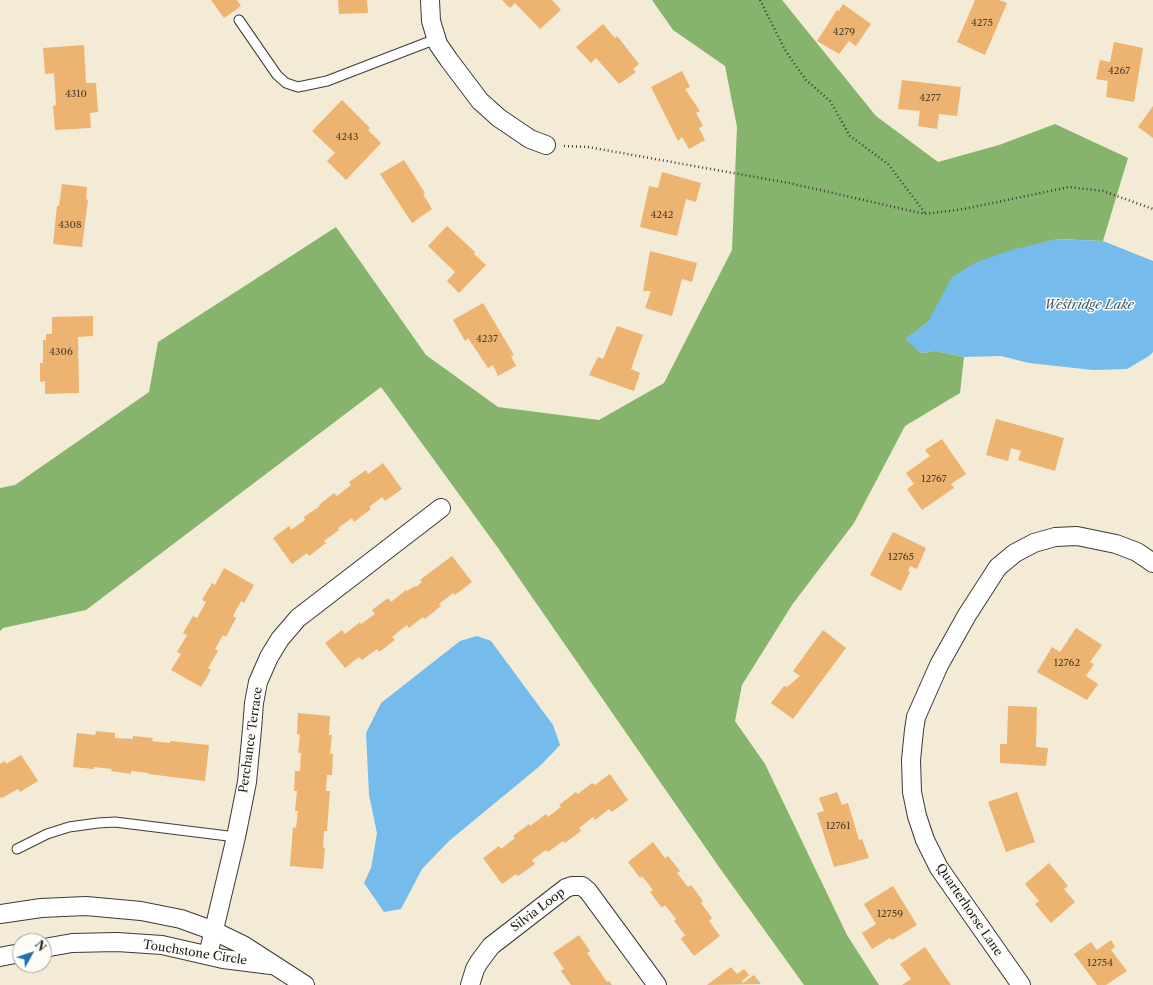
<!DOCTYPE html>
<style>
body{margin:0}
#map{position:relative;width:1153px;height:985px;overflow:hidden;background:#f3ebd5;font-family:"Libre Caslon Text",serif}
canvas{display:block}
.north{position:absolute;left:12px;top:933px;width:40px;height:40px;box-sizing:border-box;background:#fdfcf7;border:1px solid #a3a29f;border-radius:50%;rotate:50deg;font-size:11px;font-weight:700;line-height:16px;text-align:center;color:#1c1c1c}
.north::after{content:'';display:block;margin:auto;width:14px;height:18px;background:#1f6fb2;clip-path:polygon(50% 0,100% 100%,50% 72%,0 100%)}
</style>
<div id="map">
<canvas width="1153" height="985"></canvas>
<div class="north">N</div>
</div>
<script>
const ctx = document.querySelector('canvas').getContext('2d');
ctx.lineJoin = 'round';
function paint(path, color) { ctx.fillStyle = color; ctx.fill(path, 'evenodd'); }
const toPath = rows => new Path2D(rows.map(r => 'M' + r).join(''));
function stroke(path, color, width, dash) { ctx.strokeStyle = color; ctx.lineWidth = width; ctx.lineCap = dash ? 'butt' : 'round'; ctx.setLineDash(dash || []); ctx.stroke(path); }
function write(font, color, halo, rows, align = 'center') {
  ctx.font = font + ' "Libre Caslon Text",serif'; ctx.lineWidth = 3; ctx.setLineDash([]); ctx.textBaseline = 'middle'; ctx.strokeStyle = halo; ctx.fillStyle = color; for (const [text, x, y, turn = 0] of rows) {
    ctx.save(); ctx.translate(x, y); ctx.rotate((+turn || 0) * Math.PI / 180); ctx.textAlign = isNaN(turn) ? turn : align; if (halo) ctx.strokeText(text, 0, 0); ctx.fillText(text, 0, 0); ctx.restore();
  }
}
paint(toPath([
 [652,0,782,0,876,116,938,162,999,145,1055,124,1128,158,1103,241,1056,239,928,322,906,339,921,353,935,351,964,357,960,393,905,426,854,523,792,605,742,685,735,721,765,764,847,935,879,985,804,985,719,867,498,548,381,387,86,610,3,628,0,631,0,488,15,485,149,392,158,342,336,227,426,355,498,407,599,420,664,383,732,250,737,127,725,66,673,30]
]), '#87b46c');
paint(toPath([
 [1056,239,1103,241,1153,261,1153,352,1149,356,1127,369,1093,370,1029,363,1001,356,964,357,935,351,921,353,905,339,928,322,952,277,977,262,1012,250],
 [477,636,491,641,553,725,560,745,541,765,449,841,422,869,401,909,384,912,364,883,371,868,377,833,369,795,366,733,381,703,460,641]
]), '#75bbec');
paint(toPath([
 [211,0,237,0,241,6,224,18],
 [338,0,367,0,368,13,339,14],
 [502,0,552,0,561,10,540,29,515,3,510,8],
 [975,0,999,0,1007,3,985,55,957,42],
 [843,4,871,24,856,46,849,41,839,54,817,41,837,10,839,11],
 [603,24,615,38,617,36,639,64,633,69,636,72,619,84,596,58,591,63,576,47],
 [1114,42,1143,48,1134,102,1106,97,1108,81,1096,79,1100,60,1110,62],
 [84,45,86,83,96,83,98,112,90,113,91,128,55,130,53,106,56,105,54,73,45,74,43,48],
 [682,71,690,87,685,89,700,111,696,113,703,126,699,128,705,140,689,149,682,137,678,141,651,87],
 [902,80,961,87,957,116,939,114,937,129,918,126,920,111,898,109],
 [342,100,370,128,368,130,381,143,346,180,327,161,335,153,312,131],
 [1153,106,1153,138,1138,127],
 [404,160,425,193,423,194,432,209,412,223,380,174],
 [662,172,701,183,696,202,686,199,677,236,640,227,649,186,658,188],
 [62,184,87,187,86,199,88,200,82,247,53,244,57,206,59,206],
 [447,226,475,252,474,254,486,265,459,293,447,281,455,272,428,246],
 [650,251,697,263,692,282,682,279,672,316,645,308,651,291,643,291],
 [483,303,514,355,511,356,516,366,498,376,493,365,488,368,468,338,465,341,453,320],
 [93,316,93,336,78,337,79,393,45,394,45,381,40,382,40,363,43,363,43,340,46,340,46,334,52,334,52,317],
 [617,326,643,335,631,369,640,373,634,391,589,375,598,357,603,359],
 [996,419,1064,438,1055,471,1018,460,1021,451,1011,448,1008,461,986,455],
 [942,439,966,474,951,484,954,488,922,510,907,489,914,484,906,473,930,456,925,450],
 [383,463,402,489,385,501,382,497,369,507,371,509,354,522,352,518,338,528,339,530,324,541,326,543,309,556,307,553,292,564,273,538,289,526,291,530,305,520,304,517,320,506,319,505,334,493,337,496,351,485,349,482,366,470,368,474],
 [893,532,926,548,917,569,910,566,908,571,910,572,901,591,870,575],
 [452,556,472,582,455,595,453,593,439,604,441,606,425,619,423,617,409,628,407,625,392,637,395,640,379,652,377,649,362,660,359,657,345,668,325,643,342,630,345,634,360,622,361,624,375,614,372,610,388,598,391,602,406,590,407,591,415,586,416,587,422,582,420,580],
 [224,568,254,585,244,603,241,601,233,616,236,618,226,637,223,635,215,649,218,651,208,668,211,670,201,687,171,670,181,654,177,652,187,635,183,633,193,616,197,618,206,602,202,600,212,583,215,585],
 [1076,628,1102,645,1090,662,1094,664,1086,676,1098,684,1087,700,1037,672,1052,647,1060,652],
 [823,630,846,648,793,719,771,703,784,686,787,687,800,676,793,671],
 [1008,706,1037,707,1036,747,1048,748,1046,766,1000,763,1000,744,1007,744],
 [298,713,330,716,329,735,332,735,330,754,333,754,332,775,327,775,326,791,330,791,327,831,324,831,323,848,325,848,323,869,290,866,293,827,296,828,298,811,295,811,297,791,294,791,295,771,300,771,301,753,298,753,300,735,297,734],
 [96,731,115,733,115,738,133,739,133,736,153,738,152,741,170,743,170,741,209,745,205,781,148,774,149,773,131,771,131,774,111,771,112,769,94,767,94,769,73,767,77,733,95,735],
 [21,755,38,781,20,792,18,789,2,798,1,797,0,798,0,764,5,761,6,764],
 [610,774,628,800,612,812,609,809,595,820,593,817,579,828,581,831,565,843,563,841,548,852,546,850,532,860,535,864,518,876,516,874,502,884,483,858,499,846,501,849,515,838,513,836,529,824,530,826,546,814,548,817,561,807,559,805,576,792,578,794,592,783,595,785],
 [837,792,842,805,848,803,859,840,862,839,869,858,834,867,817,813,824,811,819,798],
 [1017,792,1035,842,1006,852,988,802],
 [653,842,665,858,668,856,680,871,677,873,688,887,691,885,703,901,701,903,712,918,709,921,720,936,694,956,681,939,685,935,674,921,676,919,665,905,662,908,650,892,653,890,642,876,640,878,628,862],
 [1049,863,1068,886,1064,889,1075,902,1051,923,1035,904,1039,901,1025,884],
 [893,886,917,925,892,940,890,938,872,949,862,933,876,924,864,904],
 [579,935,590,951,587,953,607,982,609,981,612,985,571,985,561,971,564,969,553,953],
 [1111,940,1115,947,1111,950,1127,971,1106,985,1097,985,1074,954,1091,942,1097,950],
 [925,947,951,985,902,985,911,979,900,964],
 [731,967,737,974,744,969,749,975,742,981,743,983,754,975,761,984,707,985]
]), '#ecb371');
const service = toPath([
 [239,20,277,75,286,83,298,87,327,81,436,39],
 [17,849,47,834,69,827,98,823,115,822,236,837]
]);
const minor = toPath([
 [430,0,431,21,438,44,449,60,480,101,499,118,530,139,546,145],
 [0,914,41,908,86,906,141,911,181,919,214,931,243,945,305,985],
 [44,948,72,943,117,942,162,945,223,959,271,965],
 [208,955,236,837,247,782,252,729,254,703,258,682,269,657,280,639,298,618,441,508],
 [0,957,20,953],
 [470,985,475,969,479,962,491,946,566,888,572,886,582,886,588,891,657,985],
 [1021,985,939,868,925,840,917,816,912,792,911,760,914,730,916,717,939,665,967,615,998,567,1015,553,1034,543,1055,537,1077,536,1116,544,1137,552,1153,563]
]);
stroke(service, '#3c3b38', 11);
stroke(minor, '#3c3b38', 20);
stroke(toPath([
 [760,0,785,50,806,80,830,101,850,136,888,164,925,213],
 [564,146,588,147,789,183,925,214,964,209,1069,187,1103,191,1153,209]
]), '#3c3b38', 2.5, [1, 3]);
stroke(service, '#fff', 9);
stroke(minor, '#fff', 18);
write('10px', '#504231', null, [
 ["4275",982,23],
 ["4279",844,32],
 ["4267",1119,71],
 ["4310",76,94],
 ["4277",930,98],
 ["4243",347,137],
 ["4242",662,215],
 ["4308",70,225],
 ["4237",487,339],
 ["4306",61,352],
 ["12767",934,479],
 ["12765",901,557],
 ["12762",1067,663],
 ["12761",838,826],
 ["12759",890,914],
 ["12754",1100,963]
]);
write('12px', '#1c1c1c', '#fdfcf7', [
 ["Perchance Terrace",251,740,-82],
 ["Silvia Loop",538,910,-37],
 ["Quarterhorse Lane",969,910,56],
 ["Touchstone Circle",195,953,9]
]);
write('italic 13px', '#405c6f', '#fdfcf7', [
 ["Westridge Lake",1089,305]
]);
</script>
